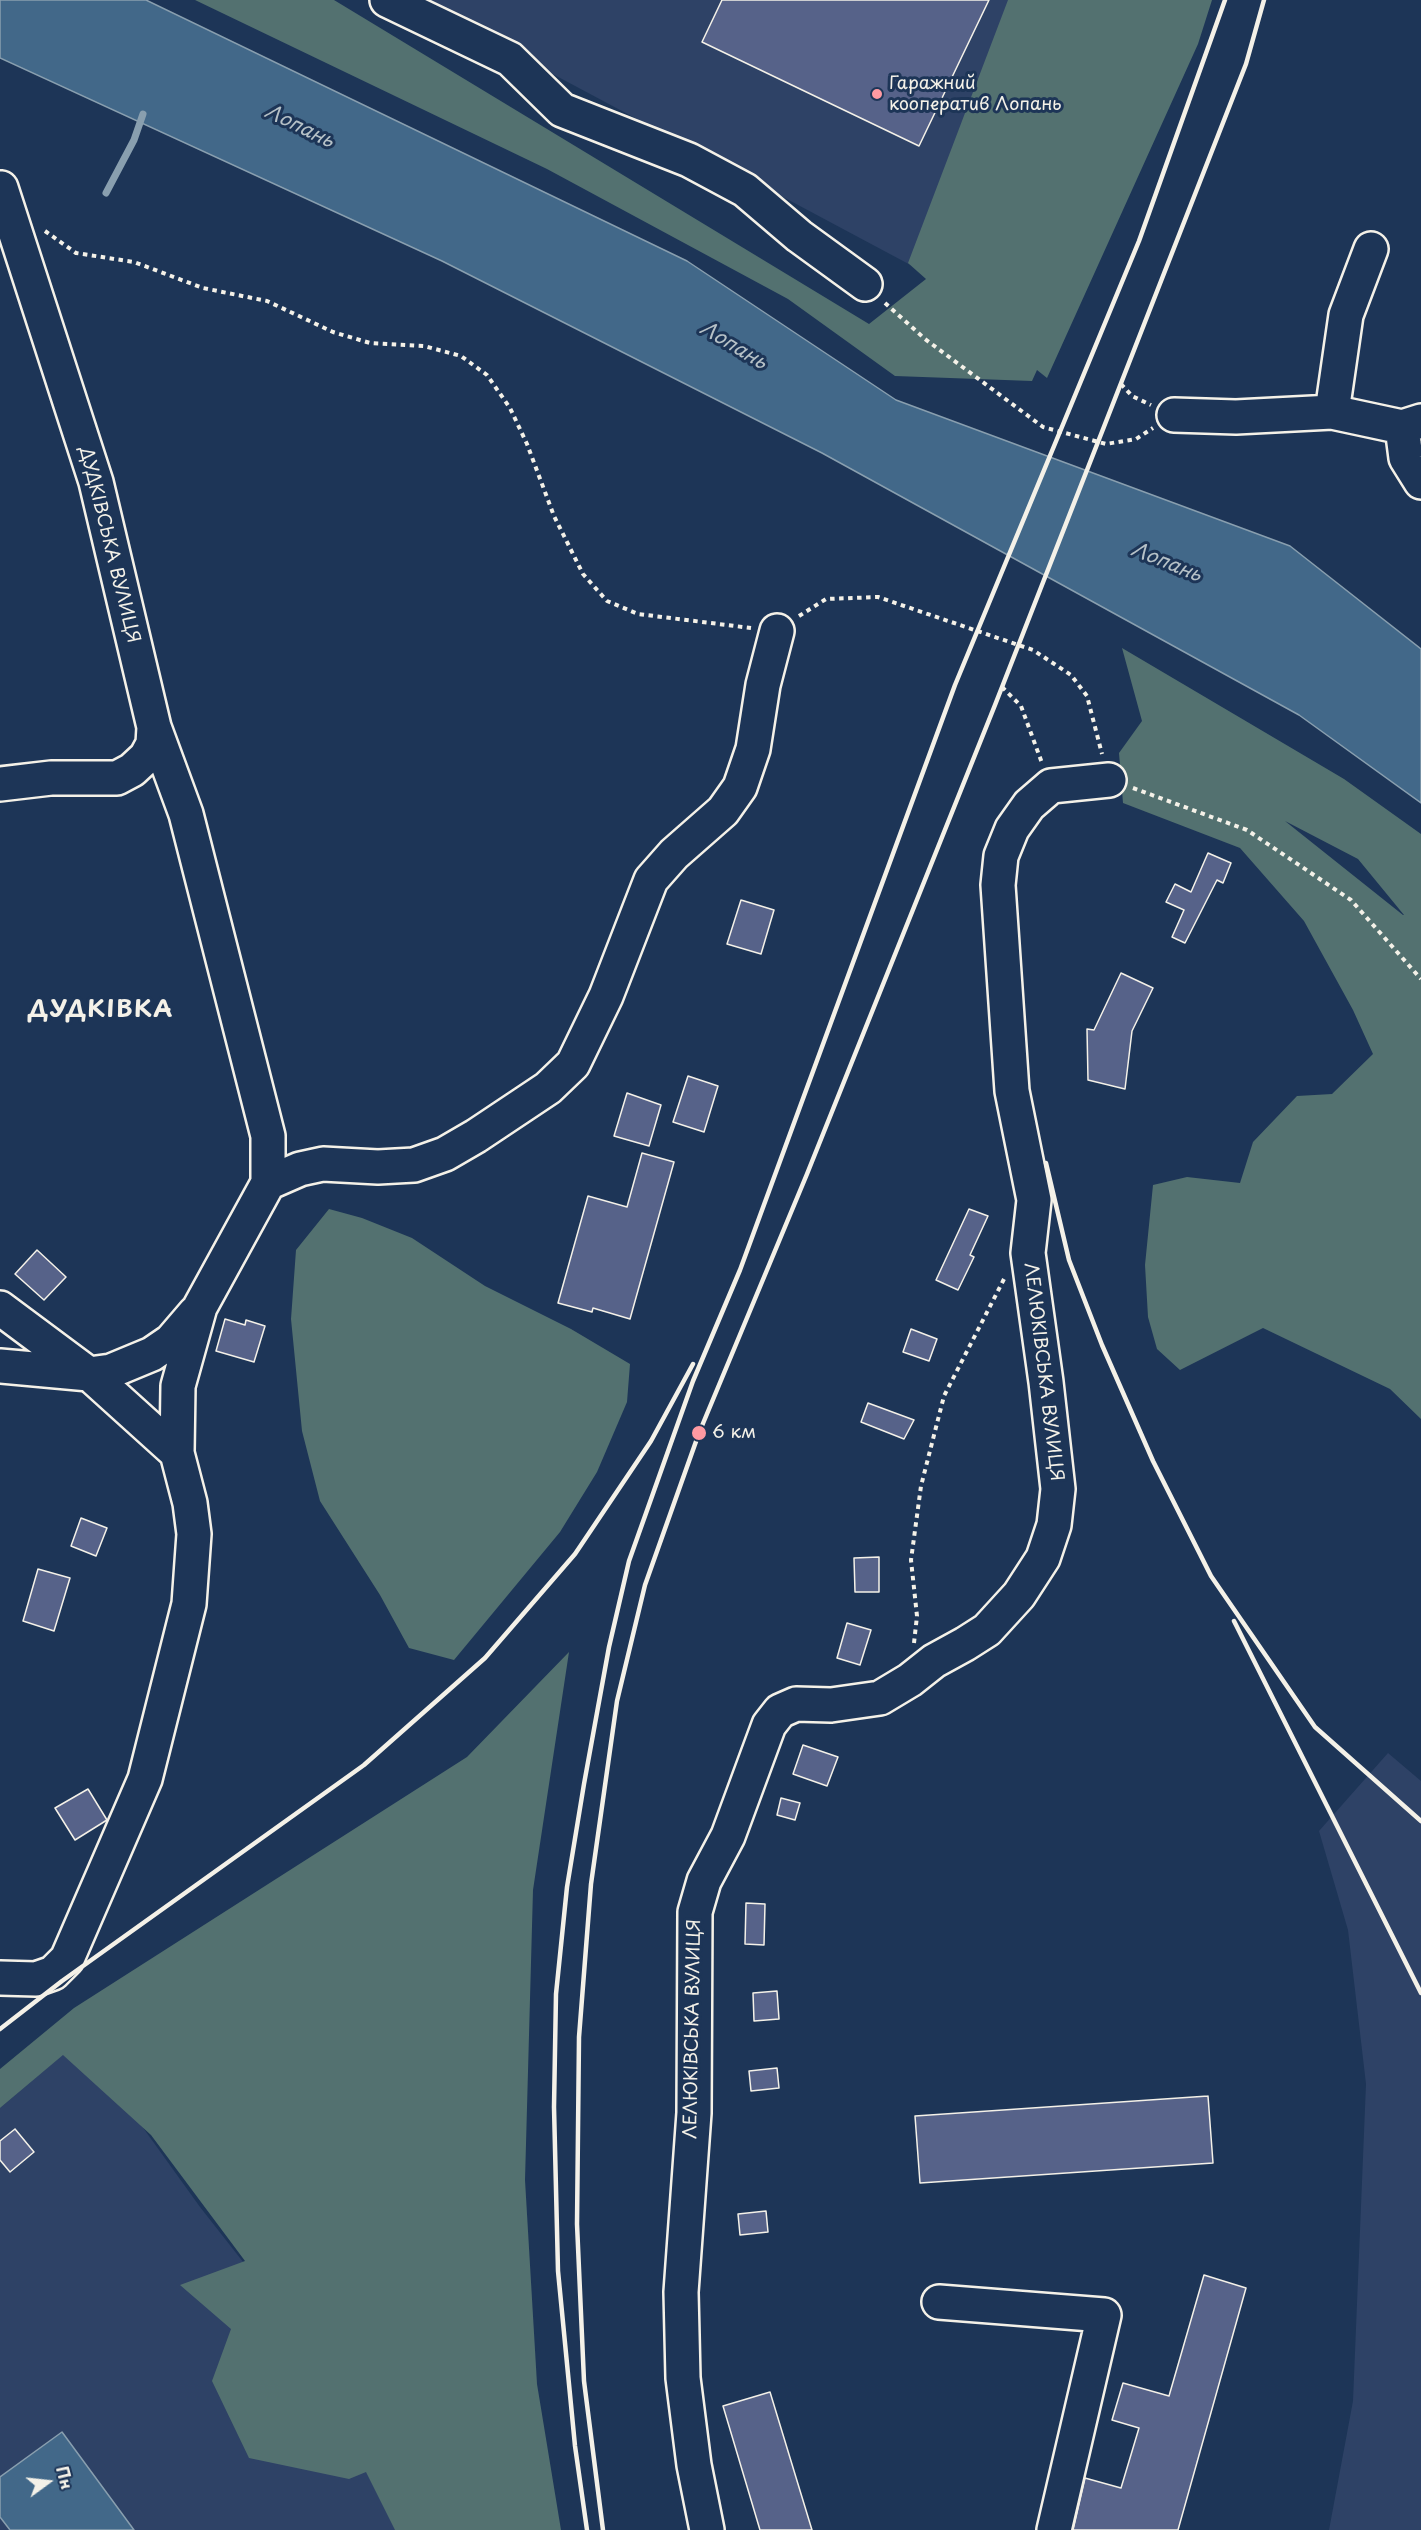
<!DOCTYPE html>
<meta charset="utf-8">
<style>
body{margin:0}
#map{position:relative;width:1421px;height:2530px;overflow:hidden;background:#1d3557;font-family:"Playpen Sans",sans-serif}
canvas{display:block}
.north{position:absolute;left:18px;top:2452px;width:60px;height:60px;-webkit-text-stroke:4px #1d3557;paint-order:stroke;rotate:75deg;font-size:16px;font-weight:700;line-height:24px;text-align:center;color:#f4f1e8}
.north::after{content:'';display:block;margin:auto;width:21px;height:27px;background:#f4f1e8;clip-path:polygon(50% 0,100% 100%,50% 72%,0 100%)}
</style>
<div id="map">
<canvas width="1421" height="2530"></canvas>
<div class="north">Пн</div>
</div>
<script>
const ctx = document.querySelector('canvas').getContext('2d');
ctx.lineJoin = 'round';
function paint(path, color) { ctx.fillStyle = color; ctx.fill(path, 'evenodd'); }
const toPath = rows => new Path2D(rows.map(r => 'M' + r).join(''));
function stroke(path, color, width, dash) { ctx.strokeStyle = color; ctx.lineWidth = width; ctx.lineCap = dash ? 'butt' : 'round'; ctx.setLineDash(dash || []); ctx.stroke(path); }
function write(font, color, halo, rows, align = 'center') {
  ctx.font = font + ' "Playpen Sans",sans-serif'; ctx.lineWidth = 6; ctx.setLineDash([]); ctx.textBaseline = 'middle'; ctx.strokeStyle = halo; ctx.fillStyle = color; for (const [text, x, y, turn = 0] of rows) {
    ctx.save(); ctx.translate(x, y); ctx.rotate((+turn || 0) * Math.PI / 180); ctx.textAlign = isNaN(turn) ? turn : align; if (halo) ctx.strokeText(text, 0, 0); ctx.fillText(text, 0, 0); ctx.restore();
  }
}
paint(toPath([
 [414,0,1017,0,918,269],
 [1388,1753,1421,1781,1421,2530,1329,2530,1353,2401,1366,2084,1348,1930,1319,1831],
 [80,2040,200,2207,291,2323,397,2530,0,2530,0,2108]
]), '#2e4266');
paint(toPath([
 [195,0,334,0,869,324,926,279,908,263,1008,0,1212,0,1198,44,1047,378,1037,370,1032,381,895,376,788,299,547,169],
 [1122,648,1344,779,1421,834,1421,1419,1390,1389,1263,1328,1180,1370,1157,1349,1148,1317,1145,1265,1153,1185,1187,1177,1240,1183,1253,1142,1297,1096,1332,1094,1373,1054,1353,1010,1304,921,1240,848,1123,803,1119,753,1142,721],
 [1285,821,1358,859,1404,915,1403,915],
 [329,1209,362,1218,412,1238,485,1286,571,1329,630,1364,627,1402,597,1472,560,1532,454,1660,409,1648,380,1595,320,1501,302,1431,291,1319,296,1250],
 [569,1652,533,1890,525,2180,537,2384,561,2530,395,2530,366,2472,349,2479,249,2458,212,2381,231,2329,180,2285,245,2261,151,2135,63,2055,0,2108,0,2069,74,2008,467,1757]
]), '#537170');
const water = toPath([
 [0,0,146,0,687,261,896,400,1290,546,1421,649,1421,803,1299,715,822,453,442,261,0,58,0,0],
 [62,2432,134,2530,10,2530,0,2517,0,2477,62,2432]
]);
paint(water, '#426889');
stroke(water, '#899faf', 1.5);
stroke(toPath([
 [106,193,134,140,143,114]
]), '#899faf', 7);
const building = toPath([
 [722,0,989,0,919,146,702,42,722,0],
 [1208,853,1231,863,1223,883,1217,880,1185,943,1172,937,1184,910,1166,902,1175,884,1191,892,1208,853],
 [741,900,774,910,761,954,727,944,741,900],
 [1121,973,1153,988,1132,1031,1125,1089,1088,1080,1087,1029,1094,1030,1121,973],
 [688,1076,718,1086,704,1132,673,1122,688,1076],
 [627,1093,661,1105,649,1146,614,1136,627,1093],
 [642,1153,674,1162,630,1319,593,1308,592,1312,558,1303,588,1196,627,1207,642,1153],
 [969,1209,988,1216,970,1255,974,1257,958,1290,936,1280,969,1209],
 [37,1250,66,1277,44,1300,15,1274,37,1250],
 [225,1319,245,1325,246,1320,265,1326,254,1362,216,1351,225,1319],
 [911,1329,937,1339,929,1361,903,1352,911,1329],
 [868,1403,914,1420,904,1439,861,1422,868,1403],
 [81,1518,107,1528,96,1556,71,1546,81,1518],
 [879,1557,879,1592,855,1592,854,1558,879,1557],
 [38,1569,70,1578,54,1631,23,1621,38,1569],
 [847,1623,871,1630,860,1665,837,1658,847,1623],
 [803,1745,838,1757,827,1786,793,1774,803,1745],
 [88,1789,107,1820,75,1840,55,1808,88,1789],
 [781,1798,800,1803,795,1820,777,1815,781,1798],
 [746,1903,765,1904,764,1945,745,1944,746,1903],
 [777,1991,779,2019,754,2021,753,1993,777,1991],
 [777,2068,779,2088,751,2091,749,2071,777,2068],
 [1208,2096,1213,2163,920,2183,915,2116,1208,2096],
 [15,2129,34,2152,10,2172,0,2160,0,2141,15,2129],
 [766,2211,768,2232,740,2235,738,2214,766,2211],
 [1204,2275,1246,2288,1178,2530,1073,2530,1085,2478,1121,2488,1139,2428,1112,2420,1123,2383,1169,2396,1204,2275],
 [770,2392,812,2530,760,2530,723,2406,770,2392]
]);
paint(building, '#566289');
stroke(building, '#f4f1e8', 1.5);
const minor = toPath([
 [387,0,510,59,562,110,689,160,745,190,799,236,865,284],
 [1332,412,1346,315,1371,249],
 [1174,415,1236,417,1332,412,1402,427,1421,421],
 [1402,427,1406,458,1421,482],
 [0,784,51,778,117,778,132,770,146,757,153,744,154,727,96,482,1,188],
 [268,1183,300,1169,323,1164,378,1167,414,1165,445,1154,476,1136,548,1088,573,1064,606,996,651,880,674,854,723,811,740,787,753,749,763,685,777,631],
 [0,1308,94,1378,177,1453],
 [0,1366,89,1374,111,1371,152,1354,171,1341,195,1313],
 [0,1978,36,1979,53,1973,67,1959,145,1779,189,1604,194,1534,190,1503,177,1453,178,1386,200,1307,268,1183,268,1136,186,814,154,727],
 [939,2302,1104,2315,1054,2530],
 [707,2530,694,2465,683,2378,681,2292,694,2113,695,1912,704,1881,728,1836,769,1725,780,1711,796,1704,831,1705,880,1698,910,1680,934,1661,965,1644,987,1630,1019,1595,1043,1558,1054,1525,1058,1489,1046,1382,1028,1253,1034,1200,1012,1091,998,885,1001,856,1012,829,1029,805,1051,786,1109,780]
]);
stroke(minor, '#f4f1e8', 38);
stroke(toPath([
 [45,231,76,253,134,262,203,288,267,301,333,332,370,343,424,346,461,356,487,375,510,408,527,444,554,516,583,574,607,601,638,614,751,628],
 [885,303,925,339,1043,427,1106,444,1136,439,1153,428],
 [1121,384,1132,396,1151,405],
 [799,616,826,599,878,597,1033,650,1071,675,1087,696,1102,754],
 [1002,687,1021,706,1042,763],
 [1133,788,1247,830,1351,900,1421,979],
 [914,1643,917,1616,911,1560,921,1486,944,1396,1004,1279]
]), '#f4f1e8', 4, [4.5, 4.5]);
stroke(minor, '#1d3557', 33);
stroke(toPath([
 [1046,1163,1069,1260,1102,1345,1153,1461,1211,1576,1315,1727,1421,1821],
 [1234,1621,1421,1993],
 [0,2029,62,1981,364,1765,485,1658,575,1554,651,1441,693,1364],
 [587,2530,575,2446,558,2271,554,2107,556,1994,567,1887,584,1784,609,1647,629,1561,693,1381,740,1270,955,685,1139,241,1225,0],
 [603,2530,584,2381,577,2224,579,2037,591,1884,617,1701,645,1585,699,1433,807,1174,995,705,1246,64,1264,0]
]), '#f4f1e8', 4.5);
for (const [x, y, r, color] of [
 [877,94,6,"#ff9aa2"],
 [699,1433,8,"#ff9aa2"]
]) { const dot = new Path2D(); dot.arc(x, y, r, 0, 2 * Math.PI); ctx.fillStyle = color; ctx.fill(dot); stroke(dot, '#1d3557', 2); }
write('18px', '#f4f1e8', '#1d3557', [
 ["Гаражний",889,84],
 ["кооператив Лопань",889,105],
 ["6 км",712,1433]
], 'left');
write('18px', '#f4f1e8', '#1d3557', [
 ["ДУДКІВСЬКА ВУЛИЦЯ",109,545,76],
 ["ЛЕЛЮКІВСЬКА ВУЛИЦЯ",1043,1372,83],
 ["ЛЕЛЮКІВСЬКА ВУЛИЦЯ",693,2029,-89]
]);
write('italic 20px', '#b6c1c7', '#1d3557', [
 ["Лопань",299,127,26],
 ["Лопань",733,346,31],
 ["Лопань",1166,563,22]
]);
ctx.letterSpacing = '1.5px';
write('bold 24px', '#f4f1e8', '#1d3557', [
 ["ДУДКІВКА",101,1010]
]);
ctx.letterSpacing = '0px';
</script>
